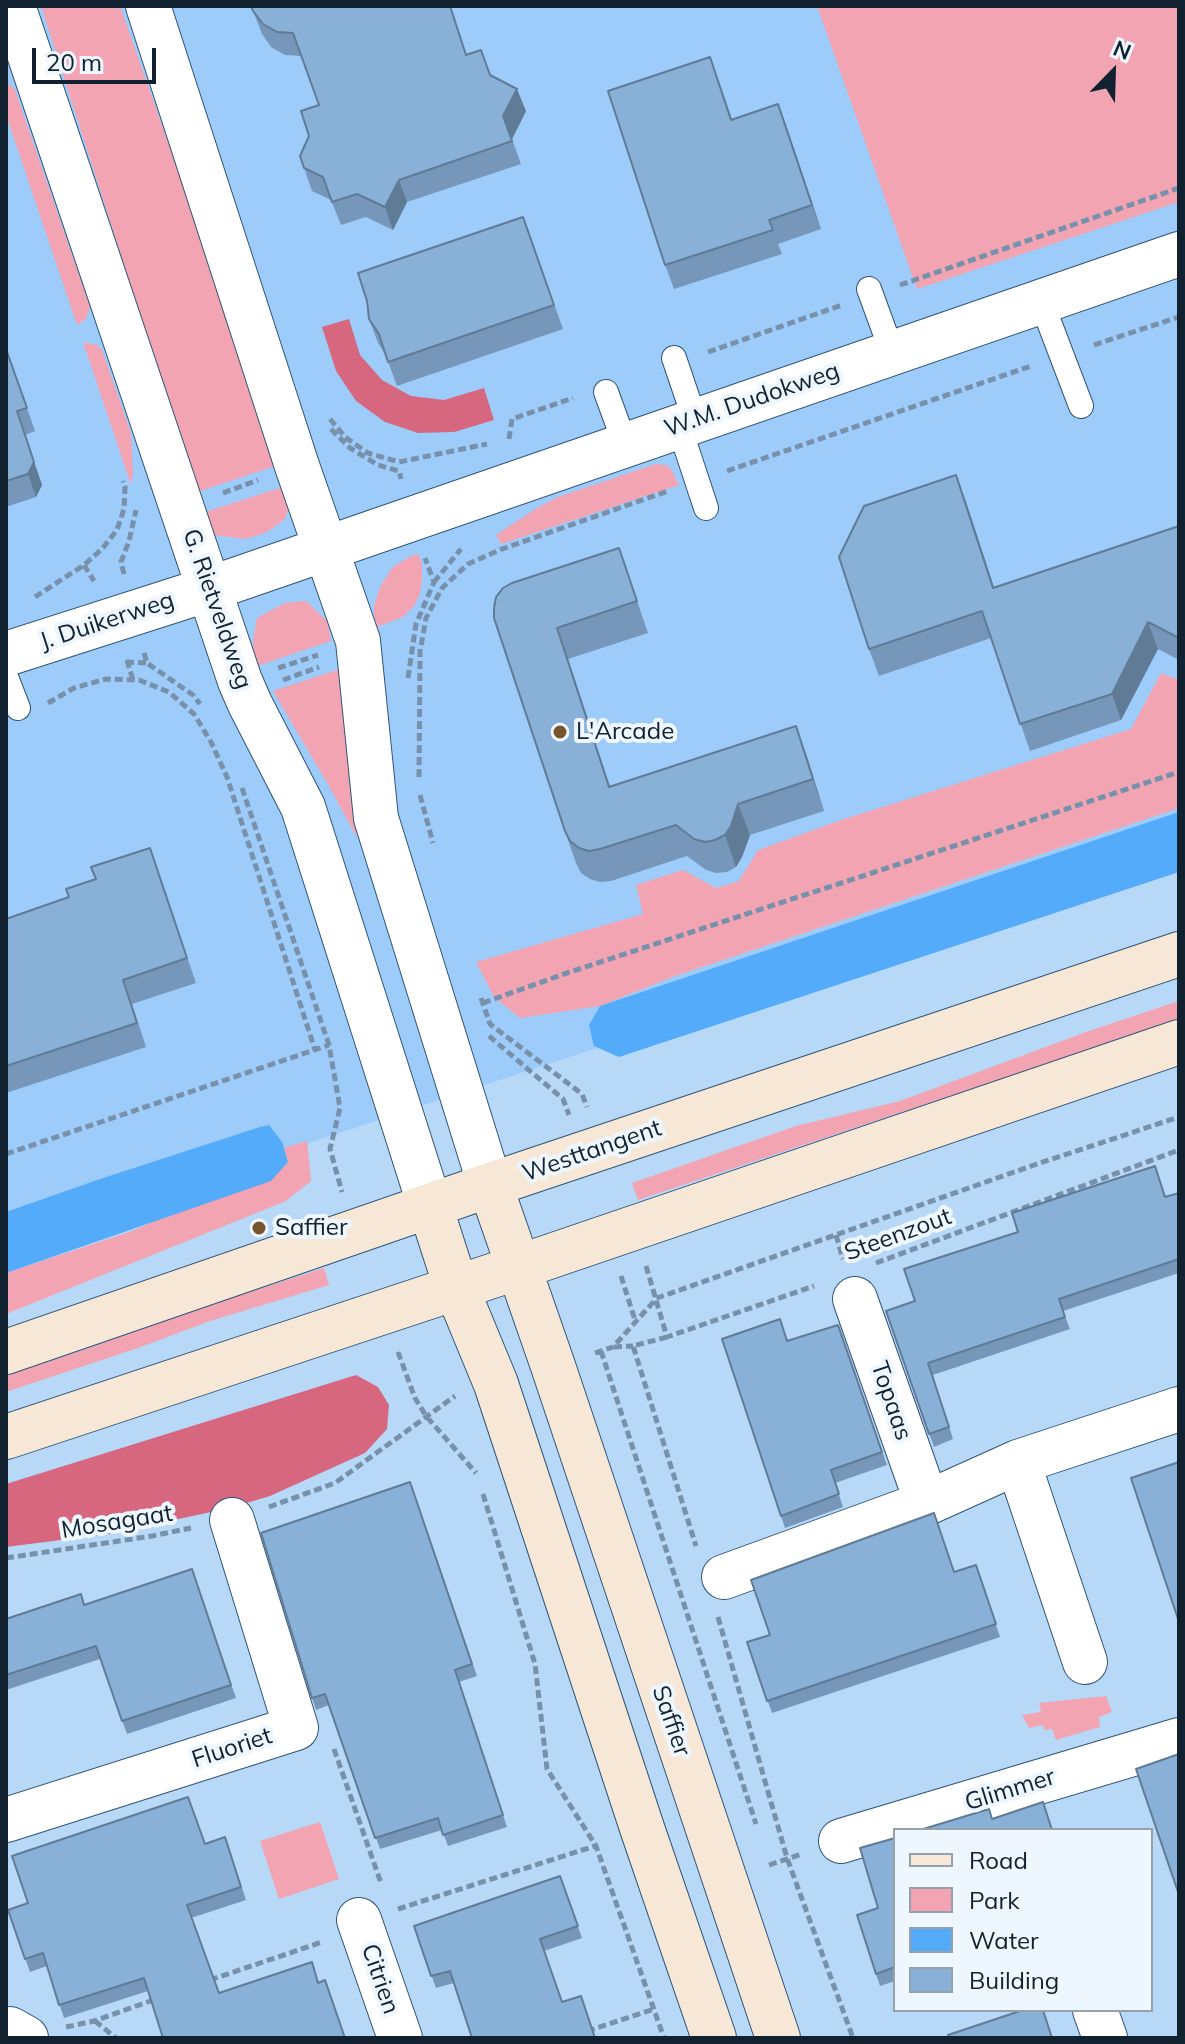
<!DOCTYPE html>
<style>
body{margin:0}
#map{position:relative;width:1185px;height:2044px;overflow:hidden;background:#b8d8f8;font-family:Mulish,sans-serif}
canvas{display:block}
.frame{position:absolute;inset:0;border:8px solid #122130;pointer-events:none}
.legend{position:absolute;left:893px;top:1828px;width:260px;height:184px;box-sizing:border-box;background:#eef6fe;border:2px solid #96a1ac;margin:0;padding:10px 14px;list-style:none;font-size:24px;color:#122130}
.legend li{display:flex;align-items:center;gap:16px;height:40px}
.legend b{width:40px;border:2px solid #96a1ac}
.north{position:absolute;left:1073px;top:32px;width:80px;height:80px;-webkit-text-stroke:6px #eef6fe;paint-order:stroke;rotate:23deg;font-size:22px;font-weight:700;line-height:32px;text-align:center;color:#122130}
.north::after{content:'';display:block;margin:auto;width:28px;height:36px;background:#122130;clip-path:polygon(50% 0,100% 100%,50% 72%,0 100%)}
.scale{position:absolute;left:32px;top:48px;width:124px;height:36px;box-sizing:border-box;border:4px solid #122130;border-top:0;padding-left:10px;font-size:24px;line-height:28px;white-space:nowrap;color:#122130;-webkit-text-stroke:6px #eef6fe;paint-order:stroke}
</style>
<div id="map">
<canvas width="1185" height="2044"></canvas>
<div class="frame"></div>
<ul class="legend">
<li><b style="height:10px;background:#f7e7d6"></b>Road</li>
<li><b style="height:22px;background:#f2a4b2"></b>Park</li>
<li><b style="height:22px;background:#53abfa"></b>Water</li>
<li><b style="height:22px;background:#89b0d7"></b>Building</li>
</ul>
<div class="north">N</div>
<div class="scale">20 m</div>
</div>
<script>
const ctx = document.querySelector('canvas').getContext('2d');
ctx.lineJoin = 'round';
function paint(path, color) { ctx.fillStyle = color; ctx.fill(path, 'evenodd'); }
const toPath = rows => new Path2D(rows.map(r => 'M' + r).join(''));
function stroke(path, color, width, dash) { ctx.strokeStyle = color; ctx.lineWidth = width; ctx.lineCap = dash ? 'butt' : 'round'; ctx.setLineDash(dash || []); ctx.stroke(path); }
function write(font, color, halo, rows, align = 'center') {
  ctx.font = font + ' Mulish,sans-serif'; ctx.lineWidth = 8; ctx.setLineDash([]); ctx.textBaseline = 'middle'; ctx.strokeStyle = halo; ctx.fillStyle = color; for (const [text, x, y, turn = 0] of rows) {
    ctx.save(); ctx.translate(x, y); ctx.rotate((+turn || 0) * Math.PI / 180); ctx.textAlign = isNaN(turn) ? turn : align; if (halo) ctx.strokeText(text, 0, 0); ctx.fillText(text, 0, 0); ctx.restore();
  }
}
paint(toPath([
 [6,6,1179,6,1179,856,6,1243]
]), '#9eccfa');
paint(toPath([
 [41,6,120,6,281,464,197,492],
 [817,6,1179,6,1179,202,917,289],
 [6,83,14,88,16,93,90,307,86,319,77,325,6,115],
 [83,342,97,345,102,350,131,433,133,475,131,485],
 [656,464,666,465,671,469,679,485,501,544,496,535,537,508,558,497],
 [289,485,291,505,284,520,267,532,246,539,213,535,196,515],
 [418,554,422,564,422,579,420,594,414,606,403,617,374,628,374,605,381,585,393,567,411,556],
 [306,601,327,621,331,641,254,667,253,640,257,618,285,603],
 [343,668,351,761,351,800,357,838,330,788,273,691],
 [1161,673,1179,680,1179,808,675,976,600,1006,520,1018,494,997,476,962,643,914,636,885,683,870,716,888,739,881,758,850,841,820,1131,729],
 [1179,1001,1179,1018,989,1083,638,1200,632,1183,796,1126,900,1101,1086,1032],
 [307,1141,311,1181,286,1201,6,1314,6,1273,132,1231,288,1162,284,1148],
 [324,1268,329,1285,210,1321,138,1348,6,1392,6,1376,92,1347,189,1312],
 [1106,1696,1112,1712,1099,1717,1100,1727,1056,1740,1052,1729,1044,1730,1043,1725,1029,1728,1022,1715,1041,1712,1039,1703],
 [320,1822,339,1879,279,1899,260,1841]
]), '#f2a4b2');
paint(toPath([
 [349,319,360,355,382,380,411,396,444,400,484,388,494,420,454,432,418,433,385,422,356,401,336,371,322,327],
 [356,1375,378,1387,389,1405,387,1429,365,1453,270,1496,230,1508,108,1534,6,1547,6,1484]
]), '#d7667f');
paint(toPath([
 [1179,812,1179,872,619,1057,594,1046,589,1025,600,1006],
 [269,1125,282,1142,288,1162,271,1181,6,1273,6,1212,100,1179,260,1127]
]), '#53abfa');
const lane = toPath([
 [869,289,892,352],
 [1041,301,1081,406],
 [674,358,695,420],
 [606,392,625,444],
 [679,426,706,508],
 [6,677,18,708]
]);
const street = toPath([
 [13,6,240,681,250,704,303,807,430,1206],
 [148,6,297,466,358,641,376,818,490,1185],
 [6,654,209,589,1179,254],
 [855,1299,927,1503],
 [1018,1462,1085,1662],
 [724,1577,927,1503,1018,1462,1179,1409],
 [6,1820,296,1728,232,1520],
 [841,1841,1179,1740],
 [359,1920,400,2038],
 [1095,2010,1105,2038],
 [6,2030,10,2029,26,2038]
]);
const secondary = toPath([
 [490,1185,553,1366,778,2038],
 [430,1206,456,1287,496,1384,642,1828,714,2038],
 [6,1352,490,1185,1179,954],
 [6,1437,519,1267,1179,1042]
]);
stroke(lane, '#2f5475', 26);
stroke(street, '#2f5475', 46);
stroke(secondary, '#2f5475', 46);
stroke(toPath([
 [900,285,1179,188],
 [1094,345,1179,317],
 [708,352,842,305],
 [330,419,345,437,368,453,399,462,487,444],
 [331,429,350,448,378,465,399,471,401,479],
 [509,439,512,419,573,398],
 [727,471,1031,366],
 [223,493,258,480],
 [84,565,94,581],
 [124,574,121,562,129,541,136,510],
 [434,582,461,549],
 [35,597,84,565,102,549,117,530,124,509,125,487,123,481],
 [144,653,147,663,193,695,200,704],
 [127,660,133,680],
 [126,662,147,663],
 [278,668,318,655],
 [408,678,416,624,434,582,425,558],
 [283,680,319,667],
 [48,703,74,688,106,679,139,680,169,692,194,714,211,742,227,777,315,1050],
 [419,777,420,652,426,618,442,588,468,564,502,549,668,491],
 [242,788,329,1045,340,1108,330,1149,342,1192],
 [420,795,433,843],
 [481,998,490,1024,582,1094,587,1107],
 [483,1003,564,974,1179,772],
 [489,1036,563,1099,569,1115],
 [6,1154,329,1045],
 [836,1235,843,1259],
 [876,1263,1179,1150],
 [646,1266,667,1337,814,1286],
 [621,1276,635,1320],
 [667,1337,633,1346,696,1546],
 [614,1347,633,1346],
 [601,1351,756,1824],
 [398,1352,415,1398,426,1416,476,1473],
 [595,1353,613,1347,657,1298,1034,1165,1179,1117],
 [483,1494,535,1664,547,1769,596,1846,664,2038],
 [269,1507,335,1483,455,1396],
 [6,1558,152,1536,191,1528],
 [718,1617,787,1858,853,2038],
 [334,1749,381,1883],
 [769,1865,802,1854],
 [398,1909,598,1845],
 [210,1980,322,1942],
 [95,2021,116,2038],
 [66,2027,94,2021,156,1999],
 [587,2031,654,2009]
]), '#7891ab', 5, [8, 4]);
stroke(lane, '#fff', 24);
stroke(street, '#fff', 44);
stroke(secondary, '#f7e7d6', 44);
paint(toPath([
 [251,6,467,55,490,75,526,111,512,139,521,164,407,202,393,230,366,217,341,225,331,200,312,191,300,156,309,136,319,105,301,56,285,55,271,47,262,34],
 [719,81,732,119,778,104,821,229,778,244,782,254,674,289,665,265],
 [523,217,563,329,397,386,386,356,378,343,369,319],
 [6,349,35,431,25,435,42,485,36,497,6,507],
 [966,502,994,588,1179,526,1179,660,1158,649,1121,720,1030,751,991,638,879,676,869,649],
 [619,548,648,633,568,659,610,787,796,726,807,757,824,811,750,835,742,857,736,867,727,872,716,873,706,870,687,856,611,881,600,882,590,879,581,873,576,863,565,831,494,608],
 [158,872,196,983,132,1004,146,1047,6,1093,6,919],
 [1179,1193,1179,1273,1063,1311,1070,1329,933,1375,953,1439,934,1447,886,1311,915,1301],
 [838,1325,887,1465,835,1483,843,1507,785,1528,722,1339,787,1341],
 [410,1482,477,1676,459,1682,507,1827,448,1846,442,1830,380,1849,329,1705,316,1710,312,1698],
 [976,1565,1000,1637,772,1713,747,1642],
 [192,1569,236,1698,127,1734,100,1659,6,1690,6,1619,85,1605],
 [225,1837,246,1900,191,1918,219,1993,319,1982,345,2038,148,1991,64,2018,47,1966,30,1972,8,1910],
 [895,1838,895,1981,880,1986,857,1915,878,1908],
 [560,1876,582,1938,544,1951,562,2002,595,2038,454,1983,436,1988,414,1926]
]), '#7697b9');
paint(toPath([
 [517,89,526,111,512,139,503,116],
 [778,104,787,128,821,229,812,205],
 [399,180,407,202,393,230,385,207],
 [25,435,42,485,36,497,28,474],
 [956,475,966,502,1003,615,993,588],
 [1148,622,1158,649,1121,720,1112,694],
 [557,628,568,659,620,818,609,787],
 [796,726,807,757,824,811,813,779],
 [738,804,750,835,742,857,736,867,725,835]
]), '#607b96');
const building = toPath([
 [251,6,450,6,466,55,481,50,490,75,517,89,503,116,512,141,399,180,385,207,357,194,332,202,323,177,304,168,300,156,309,136,301,111,319,105,293,33,277,32,263,24,253,11,251,6],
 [710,57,731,120,778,104,812,205,769,220,773,230,665,265,608,91,710,57],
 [523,217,554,305,388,362,379,334,369,319,367,301,358,273,523,217],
 [6,349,27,408,17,411,34,462,28,474,6,481,6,349],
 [956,475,993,588,1179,526,1179,638,1148,622,1112,694,1020,724,982,611,869,649,839,557,864,506,956,475],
 [619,548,637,601,557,628,609,787,796,726,813,779,738,804,731,826,725,835,715,840,705,842,694,839,676,825,600,849,589,851,579,848,570,841,565,831,494,618,494,608,496,597,503,588,512,583,619,548],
 [150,848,187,958,123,980,137,1023,6,1066,6,919,69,897,66,889,96,879,91,867,150,848],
 [1155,1166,1165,1197,1179,1193,1179,1259,1059,1299,1065,1317,928,1363,949,1427,929,1434,886,1311,915,1301,904,1269,1018,1232,1012,1213,1155,1166],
 [780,1319,787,1341,838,1325,882,1452,831,1470,839,1494,781,1516,722,1339,780,1319],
 [1179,1462,1179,1622,1131,1478,1179,1462],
 [410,1482,472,1664,455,1670,503,1815,443,1835,438,1818,375,1838,325,1694,312,1698,261,1533,410,1482],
 [934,1513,954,1572,976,1565,996,1624,767,1701,747,1642,770,1635,751,1580,934,1513],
 [192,1569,231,1685,122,1721,96,1646,6,1675,6,1619,81,1594,84,1605,192,1569],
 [1179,1754,1179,1895,1136,1769,1179,1754],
 [188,1797,205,1844,225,1837,241,1887,187,1905,219,1993,312,1962,318,1983,325,1980,345,2038,163,2038,144,1978,59,2005,43,1953,25,1959,8,1910,28,1903,12,1856,188,1797],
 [1043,1802,1052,1830,920,1830,989,1809,992,1819,1043,1802],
 [895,1838,895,1967,876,1974,857,1915,878,1908,860,1848,895,1838],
 [560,1876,578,1926,540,1939,562,2002,581,1996,595,2038,472,2038,450,1971,431,1976,414,1926,560,1876],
 [1023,2010,1043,2010,1052,2038,949,2038,948,2035,1023,2010]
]);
paint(building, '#89b0d7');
stroke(building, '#607b96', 2);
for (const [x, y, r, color] of [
 [560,732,8,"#77542c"],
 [259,1228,8,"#77542c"]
]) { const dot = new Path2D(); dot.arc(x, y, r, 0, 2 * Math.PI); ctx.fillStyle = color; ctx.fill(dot); stroke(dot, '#eef6fe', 3); }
write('24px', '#122130', '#eef6fe', [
 ["W.M. Dudokweg",752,400,-19],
 ["G. Rietveldweg",217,609,71],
 ["J. Duikerweg",107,621,-18],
 ["Westtangent",592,1151,-19],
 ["Steenzout",898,1235,-20],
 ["Topaas",891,1401,71],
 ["Mosagaat",117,1522,-9],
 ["Saffier",671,1721,71],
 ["Fluoriet",232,1748,-18],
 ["Glimmer",1010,1790,-17],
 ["Citrien",380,1979,71]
]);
write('24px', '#122130', '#eef6fe', [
 ["L'Arcade",576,732],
 ["Saffier",275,1228]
], 'left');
</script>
